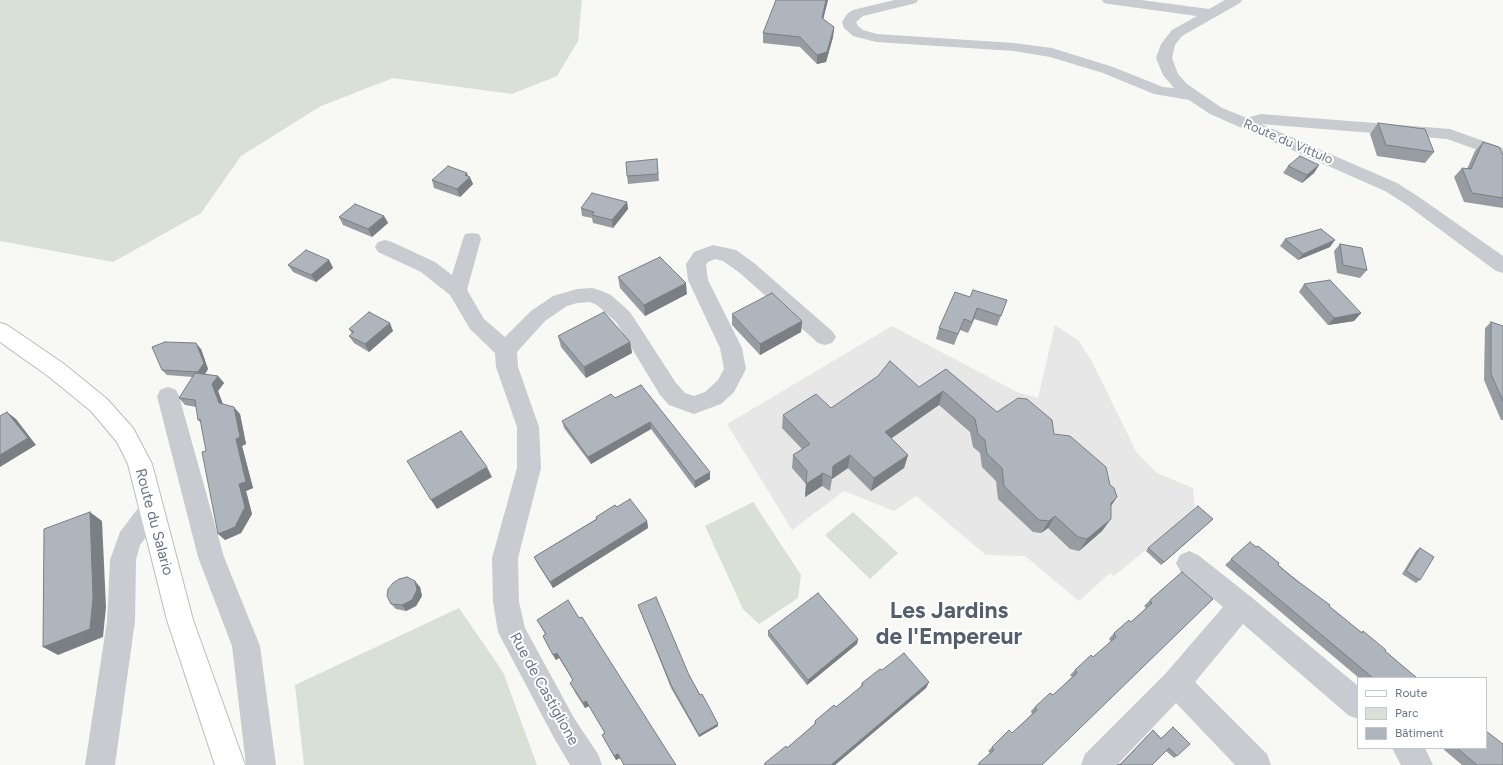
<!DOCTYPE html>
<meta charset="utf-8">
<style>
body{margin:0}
#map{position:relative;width:1503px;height:765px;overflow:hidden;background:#f8f8f5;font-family:Figtree,sans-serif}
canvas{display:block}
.legend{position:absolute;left:1357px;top:677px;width:130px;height:72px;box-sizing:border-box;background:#fff;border:1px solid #c1c8cf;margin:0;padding:5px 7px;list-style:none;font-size:12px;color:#657588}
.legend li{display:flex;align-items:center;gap:8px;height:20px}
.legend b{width:20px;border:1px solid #c1c8cf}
</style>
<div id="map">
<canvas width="1503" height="765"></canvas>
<ul class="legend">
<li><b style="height:5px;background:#fff"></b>Route</li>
<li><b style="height:11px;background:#d9e0d6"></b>Parc</li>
<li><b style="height:11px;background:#aeb5bc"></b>Bâtiment</li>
</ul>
</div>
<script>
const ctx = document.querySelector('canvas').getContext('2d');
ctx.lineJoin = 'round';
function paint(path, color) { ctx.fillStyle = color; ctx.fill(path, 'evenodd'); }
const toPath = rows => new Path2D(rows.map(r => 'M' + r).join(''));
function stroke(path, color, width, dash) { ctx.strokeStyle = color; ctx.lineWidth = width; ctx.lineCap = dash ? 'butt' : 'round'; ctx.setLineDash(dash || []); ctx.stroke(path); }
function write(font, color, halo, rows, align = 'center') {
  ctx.font = font + ' Figtree,sans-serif'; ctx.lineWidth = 4; ctx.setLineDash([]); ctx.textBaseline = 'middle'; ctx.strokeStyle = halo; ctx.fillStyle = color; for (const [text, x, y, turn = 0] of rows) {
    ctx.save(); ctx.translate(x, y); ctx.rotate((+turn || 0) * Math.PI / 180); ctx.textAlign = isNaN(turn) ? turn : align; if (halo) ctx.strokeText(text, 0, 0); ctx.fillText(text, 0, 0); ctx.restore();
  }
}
paint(toPath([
 [1055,325,1079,341,1092,362,1137,453,1157,473,1193,488,1195,509,1114,576,1110,573,1079,601,1025,556,986,555,916,496,894,511,844,491,792,530,727,424,892,326,1017,392,1038,398]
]), '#e6e7e6');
paint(toPath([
 [0,0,582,0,578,41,557,76,512,94,393,78,321,106,241,156,201,213,113,262,0,241],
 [753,502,801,575,798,598,759,624,743,609,705,526],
 [853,512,898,553,870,579,825,535],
 [459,608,503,672,537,765,304,765,295,685]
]), '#d9e0d6');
const major = toPath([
 [0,323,7,325,64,364,107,399,133,428,152,464,193,620,245,765,215,765,167,620,128,464,117,442,91,411,48,376,0,342,0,323]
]);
stroke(major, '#b9bcc1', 2);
paint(toPath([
 [894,0,918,0,916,3,863,16,856,22,858,26,863,30,877,34,1014,43,1052,48,1113,67,1163,87,1174,88,1163,75,1156,58,1161,44,1172,30,1197,16,1109,4,1104,3,1102,0,1141,0,1209,9,1225,0,1242,0,1240,3,1182,36,1175,45,1172,58,1178,74,1187,84,1222,108,1247,118,1261,114,1450,129,1503,148,1503,159,1447,139,1261,124,1397,183,1419,197,1503,256,1503,273,1496,271,1407,205,1385,191,1210,114,1189,100,1154,94,1103,73,1050,57,1014,51,876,42,853,36,844,28,842,22,847,14,853,10,894,0],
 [472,233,479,234,481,239,467,290,484,319,505,337,531,311,553,296,577,289,592,288,599,290,611,295,630,312,676,383,685,393,694,396,705,392,718,380,724,369,720,348,688,280,686,264,694,252,713,245,736,250,754,263,832,331,836,337,832,343,825,345,818,343,740,273,723,261,715,259,708,262,706,265,708,280,742,348,746,369,734,392,721,404,694,414,669,405,660,395,616,322,597,305,590,302,577,303,567,306,545,321,517,352,518,367,539,427,541,468,518,558,519,602,525,628,574,718,598,754,602,765,570,765,554,738,498,632,493,602,492,558,517,468,517,427,496,367,495,353,470,329,450,295,421,272,378,252,375,247,378,242,385,240,392,242,435,262,452,275,463,239,465,234,472,233],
 [168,387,176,390,179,396,224,557,260,646,276,765,246,765,232,646,198,557,157,396,160,390,168,387],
 [151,500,160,503,163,511,160,519,140,545,136,560,135,621,115,765,85,765,107,621,110,560,120,532,142,503,151,500],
 [1189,551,1198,555,1250,596,1358,686,1358,719,1348,715,1243,624,1195,682,1267,754,1271,765,1235,765,1176,703,1117,765,1081,765,1085,754,1166,673,1223,607,1180,571,1176,563,1180,555,1189,551],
 [1392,748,1425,748,1433,765,1401,765,1392,748]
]), '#c8cbcf');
paint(major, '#fff');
paint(toPath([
 [776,0,828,0,823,19,834,27,833,37,826,62,817,64,800,47,763,43,763,33],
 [1378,123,1434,152,1425,163,1377,156,1370,134],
 [1483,142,1503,155,1503,208,1464,202,1454,177,1462,168,1467,169,1475,151],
 [657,159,659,181,628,184,627,176],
 [1319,165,1314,173,1302,183,1283,173,1288,166],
 [468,176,473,184,460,197,434,188,432,180],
 [627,202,628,209,613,228,593,223,592,218,582,216,581,208],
 [384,216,388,223,372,237,343,225,339,217],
 [1285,239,1330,247,1298,260,1280,246],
 [1340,244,1367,270,1360,278,1337,273,1334,251],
 [329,260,333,268,316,282,293,272,288,265],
 [618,277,687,294,645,316,620,288],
 [1304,284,1361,313,1354,321,1328,325,1299,292],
 [970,297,1007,300,997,326,974,319,968,333,960,330,954,345,936,339,939,328],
 [732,314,802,321,801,332,760,355,732,325],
 [1491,322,1503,326,1503,420,1501,420,1484,380,1485,328],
 [349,329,393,331,369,352,354,343,349,336,352,334],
 [558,336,630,342,632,353,586,378,561,347],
 [201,349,208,369,205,374,218,376,224,383,218,391,223,404,240,414,246,444,242,446,253,488,246,491,252,514,241,533,225,540,201,423,198,420,196,407,185,405,179,398,193,377,167,375,162,370],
 [946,369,997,412,1054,434,1110,485,1117,497,1111,506,1102,531,1079,551,1070,549,1048,528,1041,533,1033,532,998,499,996,481,982,467,980,453,973,447,970,432,939,405,891,438,908,455,904,468,871,491,848,468,832,479,830,491,822,486,805,497,806,484,792,468,793,455,802,449,782,428,783,415,831,408,919,387],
 [641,385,710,479,695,488,651,429,591,464,564,428,562,421,615,398],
 [617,507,647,521,648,528,553,588,537,563,534,557,596,519,596,517],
 [1213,519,1161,565,1146,551,1148,548],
 [1250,542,1361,632,1363,631,1385,651,1417,678,1359,678,1225,565],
 [1420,548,1420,580,1416,583,1402,574,1416,551],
 [1182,572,1042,765,977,765,990,753,988,751,992,747,1012,733,1032,714,1031,711,1035,707,1053,695,1072,677,1070,675,1075,670,1093,657,1111,642,1109,639,1114,633,1131,622,1146,608,1144,606,1150,600],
 [420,587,422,596,416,606,406,611,396,609,391,604],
 [638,605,689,675,718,726,699,737,671,688],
 [579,618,676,765,624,765,620,758,616,760,602,735,605,733,589,706,585,708,576,694,570,683,573,681,559,658,556,660,543,636,545,634,537,620],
 [768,631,858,639,857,644,807,685,768,636],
 [882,670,929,682,926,688,835,765,764,765,765,763,787,748,814,725,815,721,836,707,860,688,862,683],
 [1173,727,1177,756,1174,758,1166,751,1120,764,1150,733,1153,730,1161,738],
 [1442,748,1486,748,1503,765,1462,765]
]), '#969ca2');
paint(toPath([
 [826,0,828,0,821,28,822,18],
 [834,27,833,37,826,62,817,64,817,55],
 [1319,165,1314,173,1302,183,1307,175],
 [467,173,469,178,470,177,473,184,460,197,457,189,465,175],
 [627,202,628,209,613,228,612,220],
 [384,216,388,223,372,237,368,229],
 [1335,240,1330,247,1298,260,1303,254],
 [329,260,333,268,316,282,311,275],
 [686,283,687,294,645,316,644,305],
 [977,308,974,319,968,333,972,322],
 [1361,313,1354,321,1328,325,1334,318],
 [802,321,801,332,760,355,760,344],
 [390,323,393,331,369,352,365,344],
 [630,342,632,353,586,378,584,367],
 [196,343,201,349,208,369,203,377,198,372],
 [218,376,224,383,218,391,225,410,219,403,212,384],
 [943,391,939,405,882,445,885,432],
 [234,407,240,414,246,444,242,446,253,488,246,491,252,514,241,533,225,540,218,534,239,484],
 [7,412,16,419,36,445,0,467,0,455],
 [650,422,651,429,591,464,588,457],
 [850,455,848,468,832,479,833,466],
 [908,455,904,468,871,491,874,478],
 [487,467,492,477,437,509,431,500],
 [710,472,710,479,695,488,695,481],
 [823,473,822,486,805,497,806,484],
 [1117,497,1108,510,1111,503],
 [90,512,102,521,106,607,103,637,58,655,43,647],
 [1055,516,1048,528,1041,533,1049,521],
 [1111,519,1102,531,1079,551,1087,539],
 [1213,519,1210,522,1161,565,1164,562],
 [647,521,648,528,553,588,550,582],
 [415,581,420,587,422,596,416,606,406,611,402,605],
 [858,639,857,644,807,685,808,680],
 [557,653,559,658,556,660,553,655],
 [929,682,926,688,835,765,831,765],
 [586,701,589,706,585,708,583,703],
 [718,724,718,726,699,737,699,735],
 [618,754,620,758,616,760,614,756]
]), '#7a7f84');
const building = toPath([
 [776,0,826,0,822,18,834,27,827,52,817,55,800,37,763,33,776,0],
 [1378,123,1425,129,1434,152,1386,145,1378,123],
 [1483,142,1499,147,1503,155,1503,198,1472,193,1462,168,1471,169,1483,142],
 [1300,156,1319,165,1307,175,1288,166,1300,156],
 [657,159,658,174,627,176,626,162,657,159],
 [448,166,467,173,465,175,470,177,457,189,432,180,448,166],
 [592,193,627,202,612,220,592,215,594,212,581,208,592,193],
 [355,204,384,216,368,229,339,217,355,204],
 [1321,229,1335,240,1303,254,1285,239,1321,229],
 [1340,244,1362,248,1367,270,1343,265,1340,244],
 [306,250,329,260,311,275,288,265,306,250],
 [660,257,686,283,644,305,618,277,660,257],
 [1330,280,1361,313,1334,318,1304,284,1330,280],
 [973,290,1007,300,1001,316,977,308,972,322,964,319,958,334,939,328,955,292,970,297,973,290],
 [772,293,802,321,760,344,732,314,772,293],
 [369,312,390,323,365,344,349,336,354,332,349,329,369,312],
 [604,312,630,342,584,367,558,336,604,312],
 [1491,322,1503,326,1503,401,1491,374,1491,322],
 [165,342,196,343,204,363,198,372,162,370,152,347,165,342],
 [890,361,919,387,946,369,997,412,1018,398,1027,399,1052,420,1054,434,1070,436,1106,467,1110,485,1114,488,1117,497,1111,503,1111,519,1087,539,1078,537,1055,516,1049,521,1039,520,1004,486,1002,468,987,454,985,440,978,434,975,419,943,391,885,432,908,455,874,478,850,455,833,466,832,478,823,473,806,484,807,471,793,455,810,444,783,415,816,394,831,408,878,376,890,361],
 [195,373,218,376,212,384,219,403,234,407,240,437,236,439,246,482,239,484,245,507,235,527,218,534,202,452,206,451,200,419,198,420,195,400,179,398,195,373],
 [641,385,710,472,695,481,650,422,588,457,562,421,611,394,615,398,641,385],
 [7,412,28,438,0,455,0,416,7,412],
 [461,431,487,467,431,500,407,461,461,431],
 [630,499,647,521,550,582,534,557,597,519,596,517,615,505,617,507,630,499],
 [1198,506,1213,519,1164,562,1148,548,1198,506],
 [90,512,93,598,90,629,43,647,44,529,90,512],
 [1250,542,1256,547,1258,546,1279,563,1278,565,1292,577,1330,605,1329,606,1362,633,1363,631,1386,650,1385,651,1417,678,1373,678,1231,559,1250,542],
 [1420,548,1434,557,1420,580,1406,571,1420,548],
 [1182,572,1213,599,1042,765,980,765,979,763,994,750,992,747,1009,730,1012,733,1037,710,1035,707,1050,693,1053,695,1077,673,1075,670,1091,655,1093,657,1116,637,1114,633,1129,620,1131,622,1152,603,1150,600,1182,572],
 [407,577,415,581,417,590,412,600,402,605,391,604,387,596,388,589,393,583,399,579,407,577],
 [818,593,858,639,808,680,768,631,818,593],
 [656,597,689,675,700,695,702,694,708,705,718,724,699,735,671,685,638,605,656,597],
 [568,600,579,618,582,617,676,765,624,765,618,754,614,756,602,735,605,733,586,701,583,703,574,689,570,683,573,680,557,653,553,655,546,642,543,636,546,634,537,620,568,600],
 [904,653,929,682,831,765,765,765,765,763,786,746,787,748,816,723,815,721,834,705,836,707,863,685,862,683,880,669,882,670,904,653],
 [1173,727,1190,744,1177,756,1169,748,1152,765,1117,765,1121,764,1153,730,1161,739,1173,727],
 [1486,731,1503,744,1503,765,1477,765,1457,748,1486,748,1486,731]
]);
paint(building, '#aeb5bc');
stroke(building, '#7a7f84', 1);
write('13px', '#657588', '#fff', [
 ["Route du Vittulo",1288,142,23]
]);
write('15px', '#657588', '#fff', [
 ["Route du Salario",154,522,75],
 ["Rue de Castiglione",544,689,61]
]);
write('bold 23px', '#545f6d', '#fff', [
 ["Les Jardins",949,611],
 ["de l'Empereur",949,637]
]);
</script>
